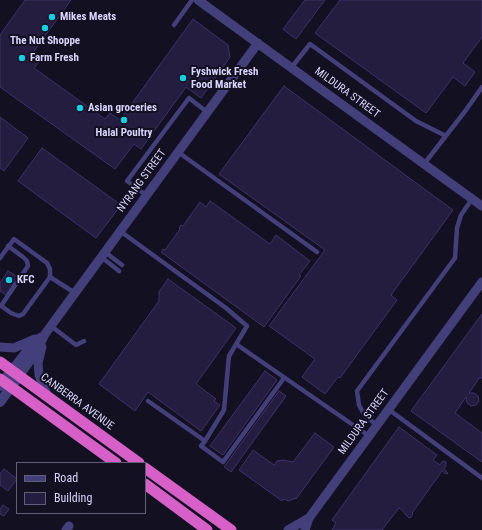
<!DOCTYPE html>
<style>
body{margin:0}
#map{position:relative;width:482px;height:530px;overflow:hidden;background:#131021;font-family:"Roboto Condensed",sans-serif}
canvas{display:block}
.legend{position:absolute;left:16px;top:462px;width:130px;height:52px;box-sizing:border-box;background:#131021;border:1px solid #625e78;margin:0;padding:5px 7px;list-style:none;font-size:12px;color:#d8d4fb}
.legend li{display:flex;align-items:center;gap:8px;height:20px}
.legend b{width:20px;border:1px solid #625e78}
</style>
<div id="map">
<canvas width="482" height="530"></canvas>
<ul class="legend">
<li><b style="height:5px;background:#423f7b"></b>Road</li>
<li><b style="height:11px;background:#251d40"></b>Building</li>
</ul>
</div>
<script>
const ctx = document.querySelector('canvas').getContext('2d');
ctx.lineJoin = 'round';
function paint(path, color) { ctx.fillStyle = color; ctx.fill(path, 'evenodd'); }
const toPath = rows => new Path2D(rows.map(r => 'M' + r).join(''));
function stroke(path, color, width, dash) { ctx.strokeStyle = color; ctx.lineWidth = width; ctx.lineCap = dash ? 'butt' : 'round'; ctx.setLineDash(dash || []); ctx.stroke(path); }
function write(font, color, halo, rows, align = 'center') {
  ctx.font = font + ' "Roboto Condensed",sans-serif'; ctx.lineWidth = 4; ctx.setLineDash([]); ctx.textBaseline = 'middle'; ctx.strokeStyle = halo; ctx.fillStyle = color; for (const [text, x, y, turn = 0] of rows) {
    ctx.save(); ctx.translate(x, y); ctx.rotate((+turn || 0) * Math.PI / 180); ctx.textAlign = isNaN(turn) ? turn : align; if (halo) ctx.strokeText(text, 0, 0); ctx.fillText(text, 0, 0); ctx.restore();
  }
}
const building = toPath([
 [25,0,71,0,32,54,40,61,34,68,105,119,110,113,120,120,193,19,228,45,230,57,201,98,186,87,141,149,134,144,115,169,0,87,0,35,25,0],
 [305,0,325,0,296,39,283,29,305,0],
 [340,0,482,0,482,37,463,63,475,72,465,86,453,77,426,113,315,33,340,0],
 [284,86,453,210,391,295,397,300,340,378,338,377,325,394,302,377,315,359,269,326,325,250,219,174,284,86],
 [0,117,28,138,4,171,0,168,0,117],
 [42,148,121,205,96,238,18,181,42,148],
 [210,201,270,244,276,235,310,261,299,275,301,276,264,327,161,252,163,249,165,250,180,229,179,228,181,225,183,226,200,202,206,207,210,201],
 [8,271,18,277,6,295,0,291,0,283,8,271],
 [168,279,236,328,196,384,216,399,214,401,220,405,201,431,148,392,135,411,99,384,159,301,159,292,168,279],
 [482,314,482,379,480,377,469,393,474,393,478,396,479,401,476,405,471,406,467,403,466,397,455,413,482,433,482,462,411,411,482,314],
 [265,371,277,380,223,455,210,446,265,371],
 [279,391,286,396,231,472,224,467,279,391],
 [399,427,437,455,433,460,440,465,443,461,446,462,446,465,444,469,448,473,446,474,442,471,412,513,413,514,411,517,409,518,405,514,404,512,399,508,382,530,332,530,336,523,332,520,399,427],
 [315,433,334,447,296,499,295,498,289,501,283,499,282,501,239,470,253,450,274,465,277,461,283,460,293,462,315,433],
 [4,469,17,479,8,491,0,485,0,474,4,469],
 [3,505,9,509,4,516,0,514,0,509,3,505]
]);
paint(building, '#251d40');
stroke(building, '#3d326a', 1);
stroke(toPath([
 [174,25,192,0],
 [291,68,310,44,416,121,446,136],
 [178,152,317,252],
 [424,164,466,110,482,87],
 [146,195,127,181,189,98,207,112],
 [120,231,226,308,247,326,229,356,224,410,205,441,148,401],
 [105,252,122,265],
 [101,257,119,271],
 [0,258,14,239,47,263,50,269,50,277,23,314,19,316,11,313,0,305],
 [50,277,75,293],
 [1,306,28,266,27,261,23,257,8,246],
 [51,326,76,345,84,341],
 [236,344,369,436],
 [388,409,482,478],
 [377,425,365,416,359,405,357,391,455,258,457,228,461,215,472,199],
 [205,441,201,446,223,462,284,378]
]), '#423f7b', 4.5);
stroke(toPath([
 [198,0,482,206],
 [0,347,14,348,35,339],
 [42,347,38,363,39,375,48,397],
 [11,371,30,347,41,337],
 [19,376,37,351,45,334,258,43],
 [66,530,69,526],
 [288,530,309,518],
 [305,530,309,518,482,282]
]), '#423f7b', 9);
stroke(toPath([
 [0,386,11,371],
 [0,402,19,376]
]), '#423f7b', 10);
stroke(toPath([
 [0,362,139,463],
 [0,379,116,463],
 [145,468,231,530],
 [145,484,207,530]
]), '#d660c8', 11);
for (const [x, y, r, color] of [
 [52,17,4,"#16cfe4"],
 [45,28,4,"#16cfe4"],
 [22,58,4,"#16cfe4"],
 [183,78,4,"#16cfe4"],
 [80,108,4,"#16cfe4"],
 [124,120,4,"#16cfe4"],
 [9,280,4,"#16cfe4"]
]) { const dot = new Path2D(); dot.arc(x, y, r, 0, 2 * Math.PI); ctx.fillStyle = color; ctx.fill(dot); stroke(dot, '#131021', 1.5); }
write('bold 11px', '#d8d4fb', '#131021', [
 ["Mikes Meats",60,17],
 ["The Nut Shoppe",45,41,"center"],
 ["Farm Fresh",30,58],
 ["Fyshwick Fresh",191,72],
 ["Food Market",191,85],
 ["Asian groceries",88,108],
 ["Halal Poultry",124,133,"center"],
 ["KFC",17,280]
], 'left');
write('11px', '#d8d4fb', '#131021', [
 ["MILDURA STREET",347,93,36],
 ["NYRANG STREET",142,181,-54],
 ["CANBERRA AVENUE",77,402,36],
 ["MILDURA STREET",364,422,-54]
]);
</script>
